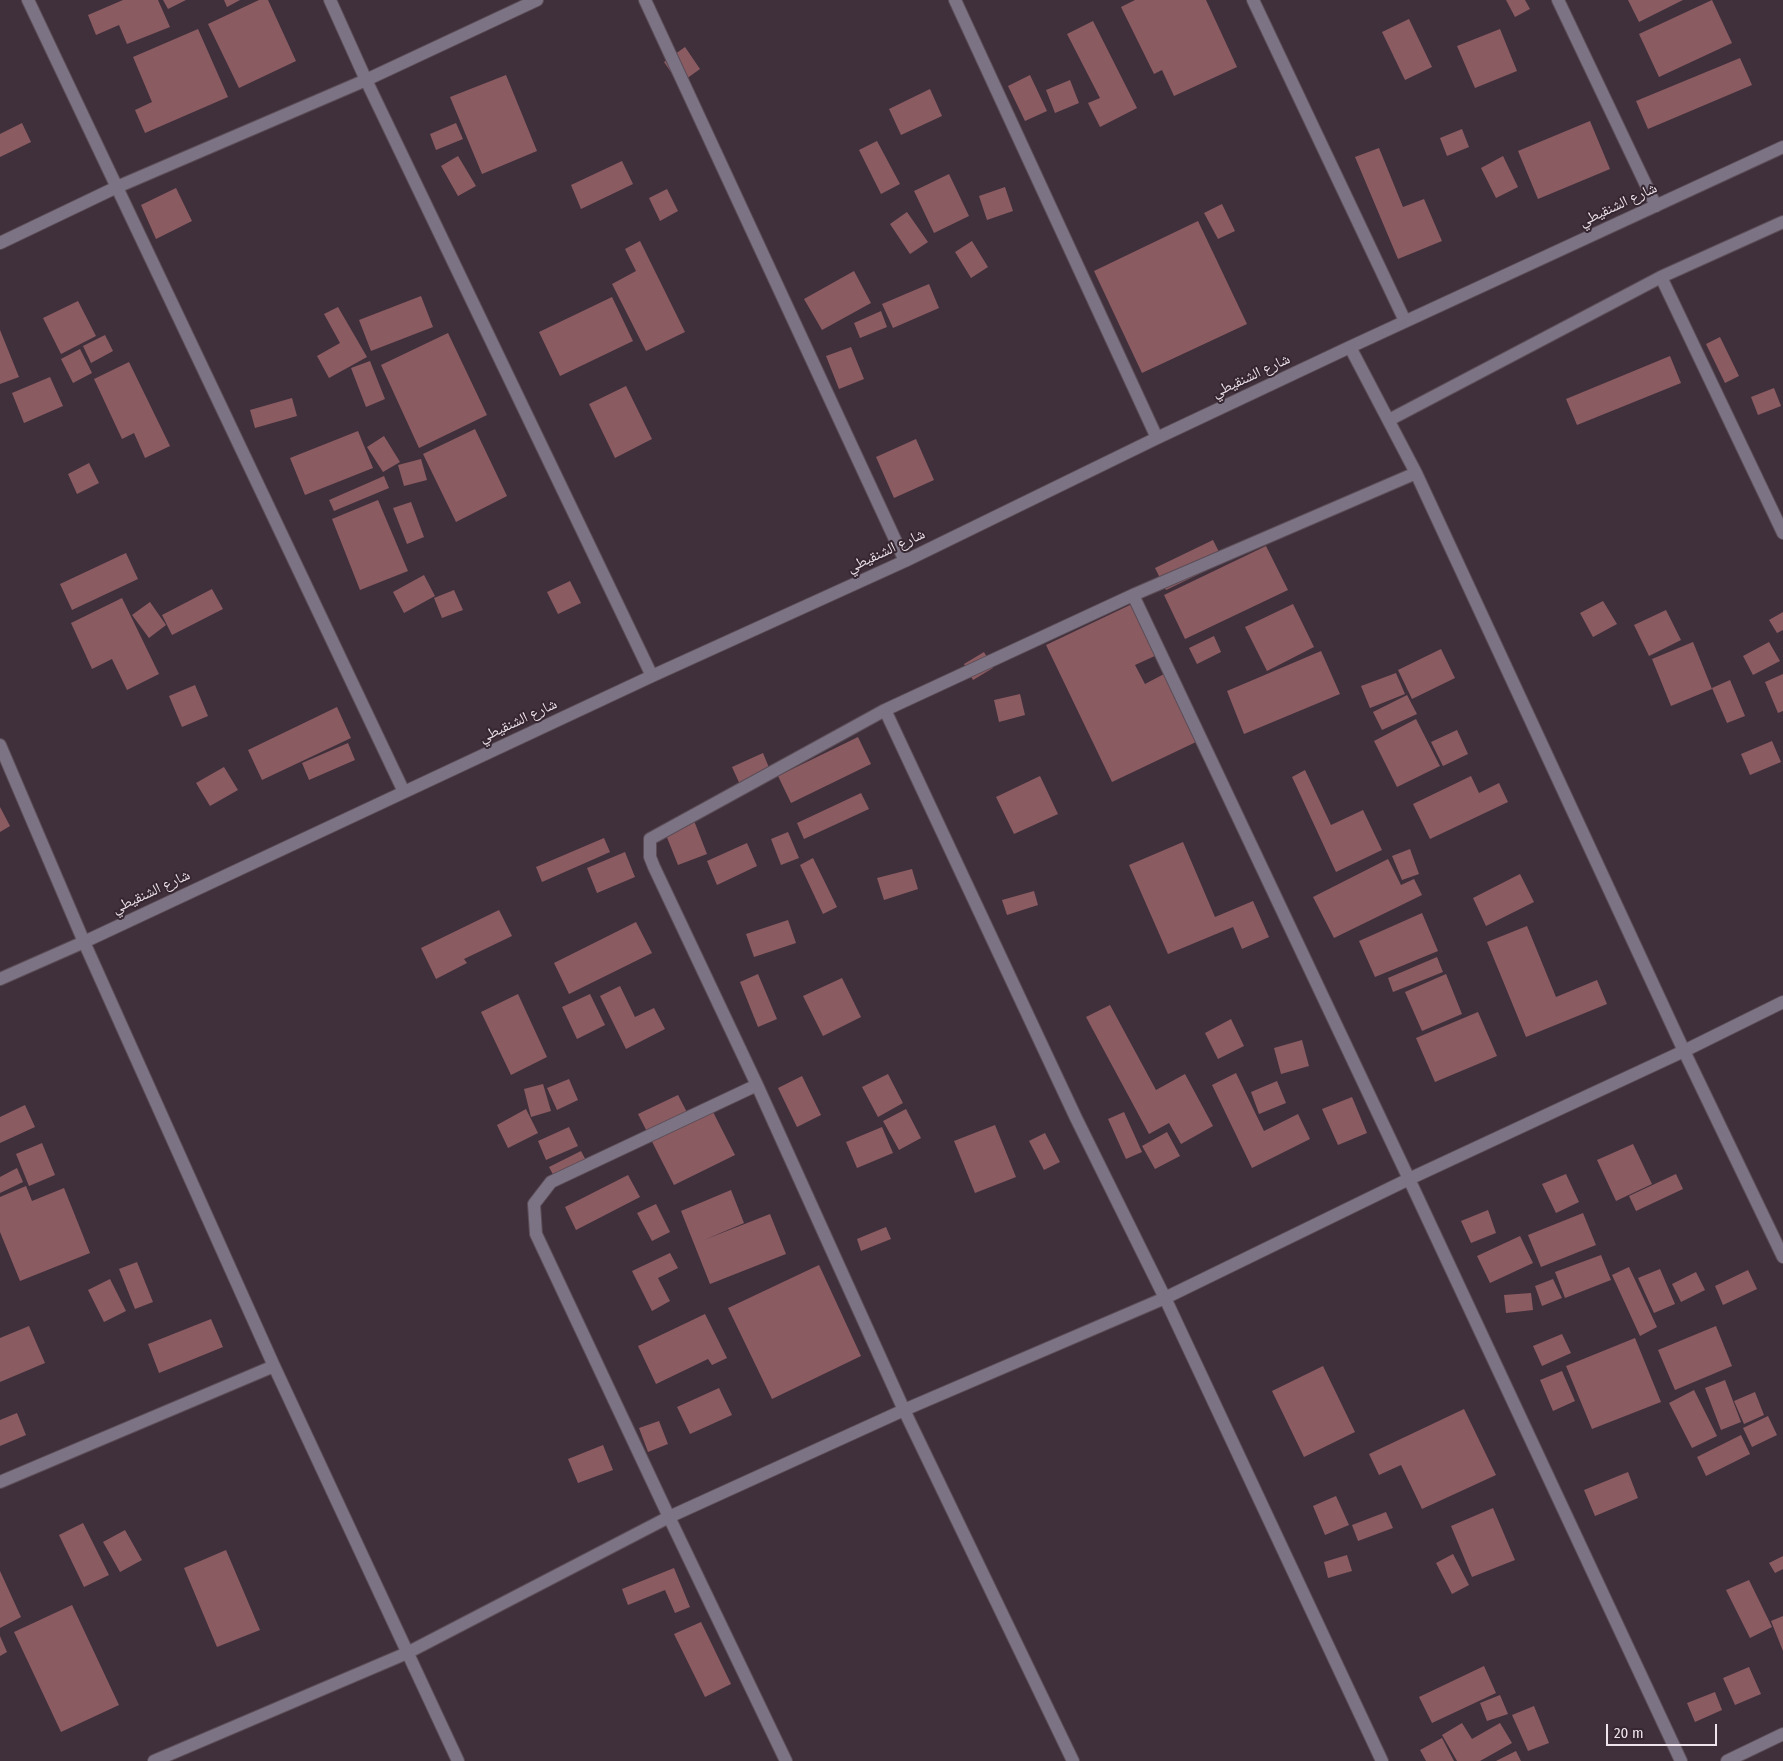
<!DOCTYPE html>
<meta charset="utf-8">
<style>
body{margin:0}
#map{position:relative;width:1783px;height:1761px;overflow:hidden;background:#40303b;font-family:"Fira Sans Condensed",sans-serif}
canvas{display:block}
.scale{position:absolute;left:1606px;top:1724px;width:111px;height:22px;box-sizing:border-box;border:2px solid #efe4eb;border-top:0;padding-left:6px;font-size:15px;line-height:18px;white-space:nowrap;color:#efe4eb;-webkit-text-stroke:4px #362631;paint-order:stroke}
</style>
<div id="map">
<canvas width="1783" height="1761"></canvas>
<div class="scale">20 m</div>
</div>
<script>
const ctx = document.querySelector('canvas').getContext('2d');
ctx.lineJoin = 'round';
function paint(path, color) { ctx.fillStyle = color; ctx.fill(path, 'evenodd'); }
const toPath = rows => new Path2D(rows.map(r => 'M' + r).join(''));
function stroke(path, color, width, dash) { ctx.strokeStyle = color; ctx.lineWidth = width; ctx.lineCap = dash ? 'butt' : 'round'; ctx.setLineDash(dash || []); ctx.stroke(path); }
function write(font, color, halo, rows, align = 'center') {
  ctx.font = font + ' "Fira Sans Condensed","Noto Naskh Arabic",sans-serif'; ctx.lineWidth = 4; ctx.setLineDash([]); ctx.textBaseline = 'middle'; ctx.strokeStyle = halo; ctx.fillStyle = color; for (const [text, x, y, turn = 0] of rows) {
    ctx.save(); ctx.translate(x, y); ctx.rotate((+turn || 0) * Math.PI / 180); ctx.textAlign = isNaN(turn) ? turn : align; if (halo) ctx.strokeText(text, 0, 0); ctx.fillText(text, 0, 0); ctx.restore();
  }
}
paint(toPath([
 [123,0,158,0,170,27,127,44,119,25,96,35,88,15],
 [163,0,186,0,168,9],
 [224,0,240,0,227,7],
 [259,0,268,0,296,61,239,88,208,24],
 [1135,0,1206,0,1237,67,1174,96,1162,70,1154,74,1121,7],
 [1506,0,1525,0,1530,9,1515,17],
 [1628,0,1683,0,1639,22],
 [1712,0,1732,43,1659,77,1639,34],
 [1409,19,1432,67,1405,80,1382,32],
 [1093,21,1137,108,1100,127,1088,103,1100,98,1067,34],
 [198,29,228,97,145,133,135,110,152,102,133,57],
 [1500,29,1517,71,1475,88,1457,46],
 [685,47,700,69,679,84,664,62],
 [1740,58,1752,85,1648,129,1636,101],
 [506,75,537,151,482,174,450,97],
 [1030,75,1047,111,1025,121,1008,86],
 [1070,80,1079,103,1055,113,1046,90],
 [930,89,942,116,901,135,889,109],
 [1590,121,1610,169,1538,199,1518,151],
 [22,123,31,142,0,157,0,134],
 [456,123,463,139,436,150,430,134],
 [1462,129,1469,147,1447,156,1440,138],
 [877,141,900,184,881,194,859,150],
 [1379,148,1403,207,1424,199,1442,241,1398,259,1355,157],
 [458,156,476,186,458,196,441,166],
 [1503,156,1518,187,1496,198,1481,168],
 [622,161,633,184,581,209,571,185],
 [949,174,969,216,934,233,914,191],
 [1005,187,1013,211,987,220,979,196],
 [176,188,192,221,156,239,141,205],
 [667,189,678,211,660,221,649,198],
 [1222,204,1235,231,1218,239,1204,213],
 [907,212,928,242,910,254,890,224],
 [1198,221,1247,324,1142,373,1094,271],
 [640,241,685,332,646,351,612,284,636,271,625,249],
 [972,241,988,267,971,278,955,252],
 [854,271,871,303,822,330,804,299],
 [929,284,939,308,893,328,882,304],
 [421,296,433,327,371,351,359,320],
 [612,297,633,341,560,376,539,332],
 [78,301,96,336,61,354,43,318],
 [338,307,367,357,329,378,317,356,340,343,324,314],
 [881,311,887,327,860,338,854,323],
 [0,330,19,377,0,384],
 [448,333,487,415,419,448,381,365],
 [105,335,113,351,91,363,83,346],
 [1720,337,1739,376,1725,383,1706,344],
 [851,347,864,379,839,389,826,356],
 [80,349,92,373,73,383,61,359],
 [1670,356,1681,383,1577,425,1566,399],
 [370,361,385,399,366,407,351,368],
 [129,362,170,446,145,458,134,433,122,439,94,379],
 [50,377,63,406,24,423,12,393],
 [626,386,652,439,615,458,589,404],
 [1774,388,1781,406,1758,415,1751,397],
 [292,398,297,416,255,428,250,410],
 [475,429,507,496,456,522,423,454],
 [358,431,373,468,305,495,290,458],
 [384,436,400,462,383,472,367,447],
 [916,439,934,480,894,498,876,457],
 [421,459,427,480,404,486,398,465],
 [89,463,99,483,77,494,68,474],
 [384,476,389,488,334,511,329,500],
 [378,500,408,571,360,590,332,519],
 [411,502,424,537,407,544,393,508],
 [1213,540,1224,562,1166,590,1155,568],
 [1266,546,1288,590,1185,639,1164,595],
 [126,553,138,579,72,610,60,584],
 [424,575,435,596,404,613,393,592],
 [570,581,581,603,558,614,547,592],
 [212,589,223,609,172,635,162,615],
 [454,590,463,610,442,618,434,598],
 [122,598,159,674,127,690,112,659,92,669,71,623],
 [1603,601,1617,624,1593,637,1580,613],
 [150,602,166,625,149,638,132,615],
 [1132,604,1157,655,1135,665,1145,684,1164,674,1196,742,1112,782,1046,645],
 [1293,604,1314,647,1267,671,1245,627],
 [1666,610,1681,640,1649,656,1634,625],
 [1783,612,1783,630,1777,633,1769,620],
 [1214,636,1221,652,1197,664,1189,648],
 [1693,642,1712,689,1671,706,1652,659],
 [1769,642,1780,661,1753,675,1743,656],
 [1441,649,1455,678,1412,699,1398,670],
 [1321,651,1340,694,1244,734,1227,691],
 [984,652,993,668,973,680,964,664],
 [1396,673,1405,694,1370,708,1361,686],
 [1783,674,1783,711,1778,713,1765,682],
 [1730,680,1745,716,1727,723,1712,688],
 [195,685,208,716,182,727,169,696],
 [1020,694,1025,715,999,722,994,700],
 [1407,695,1417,714,1382,730,1373,712],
 [337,707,351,738,262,780,248,750],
 [1416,719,1440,766,1397,787,1374,741],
 [1457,730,1468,754,1443,766,1431,742],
 [858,737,871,764,791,803,778,776],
 [1772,741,1781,762,1750,775,1741,754],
 [348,743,355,760,309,780,302,763],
 [763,753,772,775,742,789,732,767],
 [224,767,238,790,210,806,196,783],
 [1305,770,1331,825,1363,810,1382,850,1336,872,1292,777],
 [1040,776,1058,814,1014,834,996,797],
 [1471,776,1479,793,1499,783,1508,802,1430,839,1413,804],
 [861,793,869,809,804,839,797,823],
 [0,807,10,826,0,832],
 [691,813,707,854,678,865,662,825],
 [788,832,799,858,781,865,771,839],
 [604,838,610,852,542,882,536,867],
 [1183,842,1215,917,1253,901,1269,937,1242,949,1233,927,1168,954,1129,865],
 [747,843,757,866,717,885,707,861],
 [1410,849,1419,874,1402,880,1392,856],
 [625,852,635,877,597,893,587,868],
 [813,858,837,907,823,914,800,865],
 [1388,859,1401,885,1414,879,1422,895,1334,938,1313,897],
 [912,869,918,889,884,900,877,878],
 [1520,874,1534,902,1486,926,1473,898],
 [1034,891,1038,905,1007,915,1002,900],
 [499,910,512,936,464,959,467,963,436,979,421,948],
 [1422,913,1438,951,1375,977,1359,941],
 [788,920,796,943,754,957,746,934],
 [636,922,652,953,569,994,554,963],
 [1527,926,1556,997,1597,980,1607,1004,1526,1037,1487,942],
 [1437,957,1443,972,1393,992,1388,978],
 [758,974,777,1019,758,1027,740,982],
 [1446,974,1462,1014,1422,1031,1405,992],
 [842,978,861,1017,823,1036,803,996],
 [620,986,635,1017,654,1008,665,1029,626,1049,600,996],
 [518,994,547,1057,511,1075,481,1012],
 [590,994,605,1025,577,1039,562,1007],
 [1110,1005,1156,1090,1185,1074,1213,1126,1181,1144,1169,1123,1149,1134,1086,1017],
 [1478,1012,1497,1056,1435,1082,1416,1038],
 [1231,1019,1244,1046,1218,1059,1205,1033],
 [1302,1040,1309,1066,1281,1074,1274,1048],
 [1236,1073,1264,1131,1298,1114,1310,1139,1252,1168,1212,1085],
 [888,1074,903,1103,878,1117,862,1087],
 [802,1076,821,1115,797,1127,778,1088],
 [569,1079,578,1100,557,1110,547,1088],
 [1277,1081,1286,1103,1259,1114,1251,1092],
 [543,1084,551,1111,531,1117,524,1089],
 [678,1095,692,1122,713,1112,735,1155,674,1185,638,1114],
 [1352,1097,1367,1133,1338,1145,1322,1109],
 [25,1105,35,1127,0,1143,0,1117],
 [526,1109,538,1133,508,1148,497,1125],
 [906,1109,921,1138,899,1150,883,1121],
 [1124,1112,1142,1152,1126,1159,1108,1119],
 [995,1125,1016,1177,975,1193,954,1141],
 [569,1127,578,1146,546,1160,538,1141],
 [882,1127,893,1153,857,1168,846,1142],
 [1167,1132,1180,1156,1155,1169,1142,1146],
 [1045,1133,1060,1162,1044,1170,1029,1141],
 [42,1143,55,1175,29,1186,16,1154],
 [1633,1144,1652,1184,1616,1201,1597,1160],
 [581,1151,590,1168,558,1184,549,1167],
 [17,1168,23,1182,0,1193,0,1177],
 [1566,1174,1579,1202,1556,1213,1542,1184],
 [1676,1174,1683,1189,1636,1211,1629,1196],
 [628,1175,640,1197,576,1230,565,1207],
 [26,1186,32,1201,64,1188,90,1253,20,1281,0,1232,0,1197],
 [731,1190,744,1223,704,1240,770,1214,786,1254,710,1284,681,1211],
 [656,1204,670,1232,652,1241,637,1213],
 [1488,1210,1496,1233,1471,1243,1461,1221],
 [1583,1213,1596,1245,1541,1267,1528,1235],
 [886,1227,891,1239,861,1251,857,1239],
 [1520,1236,1533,1263,1490,1283,1477,1256],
 [670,1253,678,1268,658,1278,670,1301,652,1311,632,1271],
 [1601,1255,1611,1280,1565,1298,1555,1272],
 [137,1262,153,1302,135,1309,119,1269],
 [819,1265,861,1356,772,1399,728,1308],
 [1629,1267,1657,1327,1640,1336,1612,1275],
 [1660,1269,1675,1304,1654,1313,1638,1278],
 [1748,1270,1757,1289,1723,1305,1715,1286],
 [1696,1272,1705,1290,1681,1302,1672,1284],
 [110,1279,126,1311,104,1322,88,1290],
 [1553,1279,1562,1298,1542,1306,1535,1286],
 [1531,1293,1533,1310,1506,1313,1504,1295],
 [705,1314,727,1358,712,1365,708,1359,656,1384,638,1346],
 [211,1319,223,1347,159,1373,148,1344],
 [29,1326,45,1363,0,1382,0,1338],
 [1716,1326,1732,1366,1675,1390,1658,1350],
 [1562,1334,1571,1353,1542,1366,1533,1346],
 [1635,1338,1661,1402,1592,1429,1566,1366],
 [1323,1366,1355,1432,1304,1457,1272,1391],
 [1562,1371,1575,1401,1553,1411,1540,1380],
 [1725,1380,1741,1422,1721,1430,1705,1388],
 [719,1388,732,1415,690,1434,677,1407],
 [1694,1390,1717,1436,1692,1448,1669,1403],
 [1755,1392,1764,1415,1744,1424,1734,1401],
 [1464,1409,1496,1475,1422,1509,1401,1465,1379,1475,1369,1454],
 [17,1413,26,1435,0,1446,0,1420],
 [1768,1416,1777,1435,1752,1447,1743,1428],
 [659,1421,668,1444,648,1452,639,1428],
 [1741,1435,1750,1454,1706,1476,1697,1457],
 [603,1445,613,1470,578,1483,568,1459],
 [1628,1472,1638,1498,1595,1516,1584,1490],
 [1336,1496,1349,1525,1325,1535,1313,1506],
 [1493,1508,1515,1560,1472,1577,1451,1526],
 [1386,1512,1393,1528,1358,1541,1352,1525],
 [83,1523,109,1575,84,1587,59,1535],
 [125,1530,142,1560,120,1572,103,1542],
 [226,1550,260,1630,217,1647,184,1568],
 [1453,1554,1469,1585,1452,1594,1436,1563],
 [1347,1555,1352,1571,1328,1578,1324,1562],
 [1783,1556,1783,1569,1775,1573,1769,1563],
 [674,1568,690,1607,675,1613,665,1590,628,1605,622,1589],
 [0,1571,21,1617,0,1628],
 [1749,1580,1772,1627,1750,1638,1726,1590],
 [72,1605,119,1705,61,1732,14,1632],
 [1783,1616,1783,1651,1771,1621],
 [701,1622,731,1684,705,1697,674,1634],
 [0,1636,7,1652,0,1656],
 [1484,1666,1496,1693,1432,1723,1419,1697],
 [1749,1667,1761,1694,1735,1705,1723,1678],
 [1715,1692,1722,1710,1695,1722,1687,1703],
 [1500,1695,1508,1714,1487,1721,1480,1703],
 [1534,1706,1549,1743,1528,1751,1512,1715],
 [1462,1723,1472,1739,1500,1723,1512,1743,1480,1761,1457,1761,1442,1735],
 [1442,1738,1454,1761,1426,1761,1420,1750],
 [1516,1751,1521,1761,1496,1761]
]), '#8b5b62');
const minor = toPath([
 [28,0,404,792],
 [330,0,366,80,652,676],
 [645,0,905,561],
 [955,0,1157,438],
 [1253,0,1405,321],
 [1558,0,1656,206],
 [0,243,117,187,366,80,537,0],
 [1661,277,1783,533],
 [1350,347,1416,473,1684,1051,1783,1257],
 [1389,420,1661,277,1783,222],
 [1133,595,1409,1179,1681,1761],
 [885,710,1076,1118,1165,1298,1382,1761],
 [0,745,84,942,274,1366,458,1761],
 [0,979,84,942,652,676,905,561,1157,438,1350,347,1783,147],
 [757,1085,551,1182,534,1204,536,1234,669,1517,786,1761],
 [0,1482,274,1366],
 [154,1761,407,1653,669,1517,904,1410,1165,1298,1409,1179,1684,1051,1783,1002],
 [1073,1761,904,1410,757,1085,654,867,650,857,650,839,885,710,1133,595,1416,473],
 [1727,1761,1783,1734]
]);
stroke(minor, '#5c4d57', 14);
stroke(minor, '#7c7384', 12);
write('15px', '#efe4eb', '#362631', [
 ["شارع الشنقيطي",1618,205,-25],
 ["شارع الشنقيطي",1251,376,-25],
 ["شارع الشنقيطي",886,551,-25],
 ["شارع الشنقيطي",518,721,-25],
 ["شارع الشنقيطي",151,892,-25]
]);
</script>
